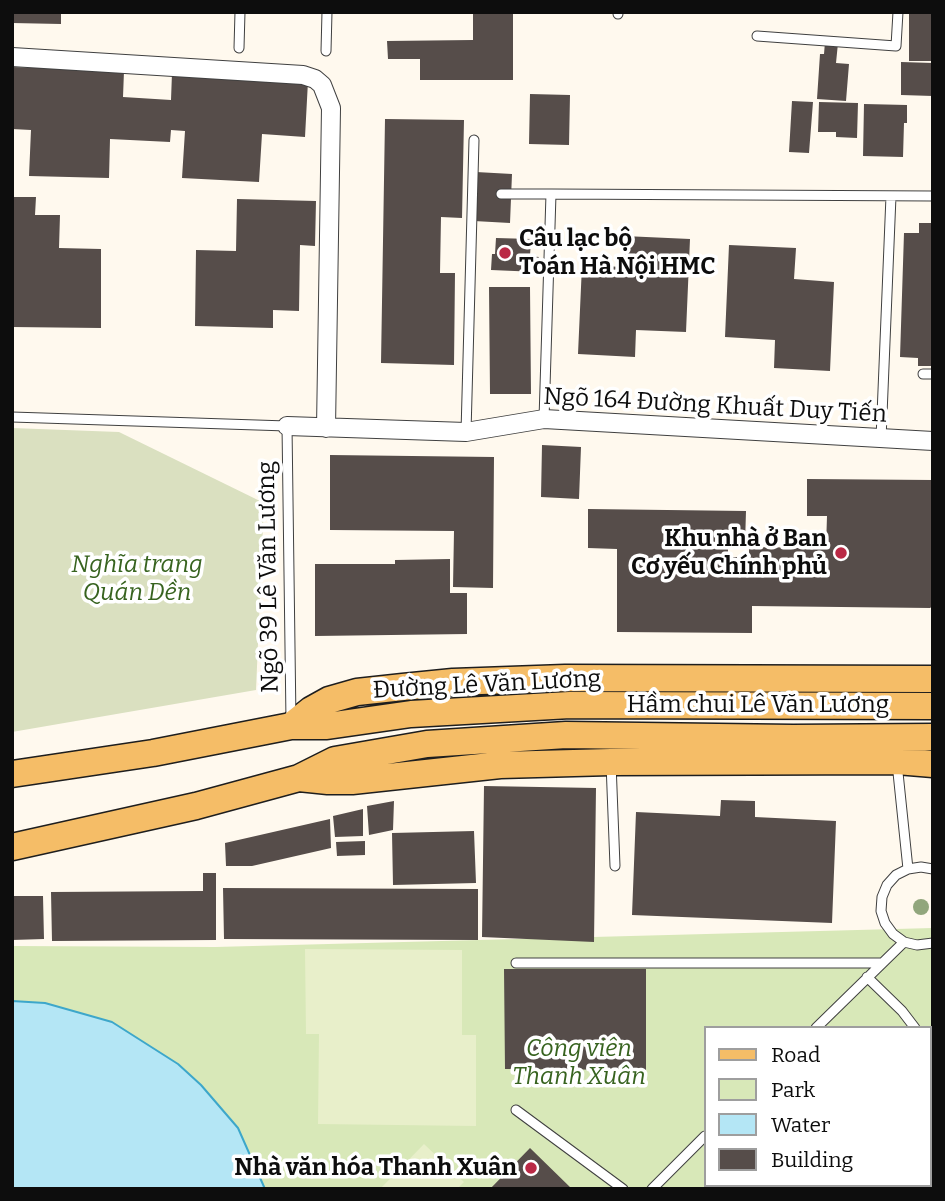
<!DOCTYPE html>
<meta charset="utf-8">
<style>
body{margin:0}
#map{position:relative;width:945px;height:1201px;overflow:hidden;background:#fff9ee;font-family:Bitter,serif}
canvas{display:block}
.frame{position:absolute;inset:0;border:14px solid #0d0d0d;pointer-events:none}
.legend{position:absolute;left:704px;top:1026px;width:228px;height:161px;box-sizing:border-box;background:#fff;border:2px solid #9e9e9e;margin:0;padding:9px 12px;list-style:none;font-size:21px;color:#0d0d0d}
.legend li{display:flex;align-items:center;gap:14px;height:35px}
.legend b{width:35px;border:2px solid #9e9e9e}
</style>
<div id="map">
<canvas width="945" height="1201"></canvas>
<div class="frame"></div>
<ul class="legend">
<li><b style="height:9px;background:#f5bd67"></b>Road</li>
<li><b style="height:19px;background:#d8e8b8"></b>Park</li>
<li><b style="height:19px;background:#b4e6f5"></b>Water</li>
<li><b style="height:19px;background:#564d4a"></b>Building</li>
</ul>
</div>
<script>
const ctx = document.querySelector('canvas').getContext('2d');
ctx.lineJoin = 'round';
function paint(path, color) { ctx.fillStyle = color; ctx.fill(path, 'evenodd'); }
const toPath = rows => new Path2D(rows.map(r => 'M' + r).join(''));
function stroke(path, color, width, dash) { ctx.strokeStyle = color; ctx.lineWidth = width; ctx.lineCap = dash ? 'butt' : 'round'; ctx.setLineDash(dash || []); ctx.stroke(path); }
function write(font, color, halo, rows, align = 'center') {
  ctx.font = font + ' Bitter,serif'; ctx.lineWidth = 7; ctx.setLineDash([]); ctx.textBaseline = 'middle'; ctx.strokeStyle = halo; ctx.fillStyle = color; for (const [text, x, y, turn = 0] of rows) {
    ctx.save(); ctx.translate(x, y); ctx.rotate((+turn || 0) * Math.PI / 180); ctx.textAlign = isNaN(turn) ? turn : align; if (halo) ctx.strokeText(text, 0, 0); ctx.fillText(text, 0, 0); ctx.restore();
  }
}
paint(toPath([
 [933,928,933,1189,12,1189,12,946,215,947],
 [705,1028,929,1028,929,1185,705,1185]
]), '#d8e8b8');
paint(toPath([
 [12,428,119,432,264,503,256,690,12,732]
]), '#dae0c0');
paint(toPath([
 [305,949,462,950,462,1035,476,1035,476,1126,318,1124,319,1034,306,1034],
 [424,1144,464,1182,457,1189,380,1189]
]), '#e8efca');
const water = toPath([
 [12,1001,45,1003,112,1022,178,1064,201,1085,238,1128,265,1189,12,1189,12,1001]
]);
paint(water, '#b4e6f5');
stroke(water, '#3da7ca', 2);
paint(toPath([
 [12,12,61,12,61,24,12,23],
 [473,12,513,12,513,80,420,80,420,59,388,59,387,41,473,40],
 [909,12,933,12,933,61,909,61],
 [825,42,838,43,836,63,849,64,846,101,817,99,820,54,824,54],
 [901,62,933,63,933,96,901,95],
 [12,67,124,71,123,97,171,100,172,73,308,81,305,137,262,134,259,182,182,178,185,131,171,130,170,142,110,139,109,178,29,176,31,130,12,129],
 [530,94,570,95,569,145,529,144],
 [792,101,813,102,809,153,789,152],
 [819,102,858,103,857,138,836,137,836,132,818,132],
 [864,104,907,105,907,123,904,123,903,157,863,156],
 [385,119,464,120,462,218,441,217,440,273,455,273,454,365,381,363],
 [476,172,512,174,510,223,474,221],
 [12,197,36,197,35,215,60,215,59,248,101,249,101,328,12,327],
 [237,199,316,201,315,246,300,245,299,311,273,310,273,328,195,326,196,250,236,251],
 [919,223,933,223,933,366,918,366,918,358,900,357,904,233,919,233],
 [624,236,690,239,686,332,636,330,635,357,578,354,582,265,623,267],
 [496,238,531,239,530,256,539,257,538,272,491,270,492,254,495,254],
 [729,245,796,248,794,279,834,282,830,371,774,368,775,340,725,337],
 [489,287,530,287,531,394,490,394],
 [542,445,581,447,579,499,541,497],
 [330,455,494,457,493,588,453,587,454,531,330,530],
 [807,479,933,480,933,606,930,608,752,606,752,633,617,632,617,549,588,548,588,509,746,511,745,544,728,544,728,557,749,557,749,547,826,548,827,516,807,516],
 [450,559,450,593,467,593,467,634,315,636,315,564,395,564,395,560],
 [484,786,596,788,594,942,482,937],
 [721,800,755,801,755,817,836,821,832,923,632,915,636,812,720,816],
 [394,801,393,830,369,835,367,806],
 [363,809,363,836,335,837,333,816],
 [330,819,331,848,252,866,226,866,225,843],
 [474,831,476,883,393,885,392,833],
 [365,841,365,855,337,856,336,842],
 [203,873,216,873,216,940,52,941,51,892,203,891],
 [223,888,478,889,478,940,224,939],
 [12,896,43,896,44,939,12,940],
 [504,969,646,969,646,1070,505,1069],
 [530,1148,572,1189,490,1189]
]), '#564d4a');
const lane = toPath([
 [618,14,618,12],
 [757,36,896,46,898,12],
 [239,48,240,12],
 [326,51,327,12],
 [501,194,551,194],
 [923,374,933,374],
 [12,417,287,426,291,721],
 [544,419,551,194,933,196],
 [466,432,474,140],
 [881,439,891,196],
 [611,763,615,866],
 [897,763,908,869],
 [933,869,921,867,908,869,896,875,887,885,882,897,881,911,885,923,893,934,904,942,917,945,933,943],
 [516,963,882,963],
 [867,977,902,1011,915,1028],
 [816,1028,904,942],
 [929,1102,932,1189],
 [516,1110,623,1189],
 [652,1189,705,1136]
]);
const street = toPath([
 [12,57,303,75,315,79,322,85,331,108,326,428],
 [287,426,466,432,544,419,933,441]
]);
const primary = toPath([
 [291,726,327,726,411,714,570,705,933,706],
 [12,774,153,753,291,726,311,710,329,700,357,692,403,687,453,682,565,678,933,679],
 [299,778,335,760,427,744,566,735,793,738,933,737],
 [12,847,196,806,299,778,328,781,352,781,500,765,611,762,897,761,933,764]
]);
stroke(lane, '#404040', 11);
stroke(street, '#404040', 20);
stroke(primary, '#1e1e1e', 29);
stroke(lane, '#fff', 9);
stroke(street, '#fff', 18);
stroke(primary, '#f5bd67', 26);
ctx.fillStyle = '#91a67c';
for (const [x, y] of [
 [921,907]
]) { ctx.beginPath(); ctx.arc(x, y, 8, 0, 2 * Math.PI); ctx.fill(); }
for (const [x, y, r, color] of [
 [505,253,7,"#ba2945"],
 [841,553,7,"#ba2945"],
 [531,1168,7,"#ba2945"]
]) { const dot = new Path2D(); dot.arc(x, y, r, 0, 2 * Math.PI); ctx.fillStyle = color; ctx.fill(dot); stroke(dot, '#fff', 2.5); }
write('bold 24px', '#0d0d0d', '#fff', [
 ["Câu lạc bộ",519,239,"left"],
 ["Toán Hà Nội HMC",519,267,"left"],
 ["Khu nhà ở Ban",827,539],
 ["Cơ yếu Chính phủ",827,567],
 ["Nhà văn hóa Thanh Xuân",517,1168]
], 'right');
write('24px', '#0d0d0d', '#fff', [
 ["Ngõ 164 Đường Khuất Duy Tiến",715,406,3],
 ["Ngõ 39 Lê Văn Lương",269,577,-91],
 ["Đường Lê Văn Lương",487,685,-3],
 ["Hầm chui Lê Văn Lương",758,705]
]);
write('italic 24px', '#37631f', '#fff', [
 ["Nghĩa trang",137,565],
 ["Quán Dền",137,593],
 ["Công viên",579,1049],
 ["Thanh Xuân",579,1077]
]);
</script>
